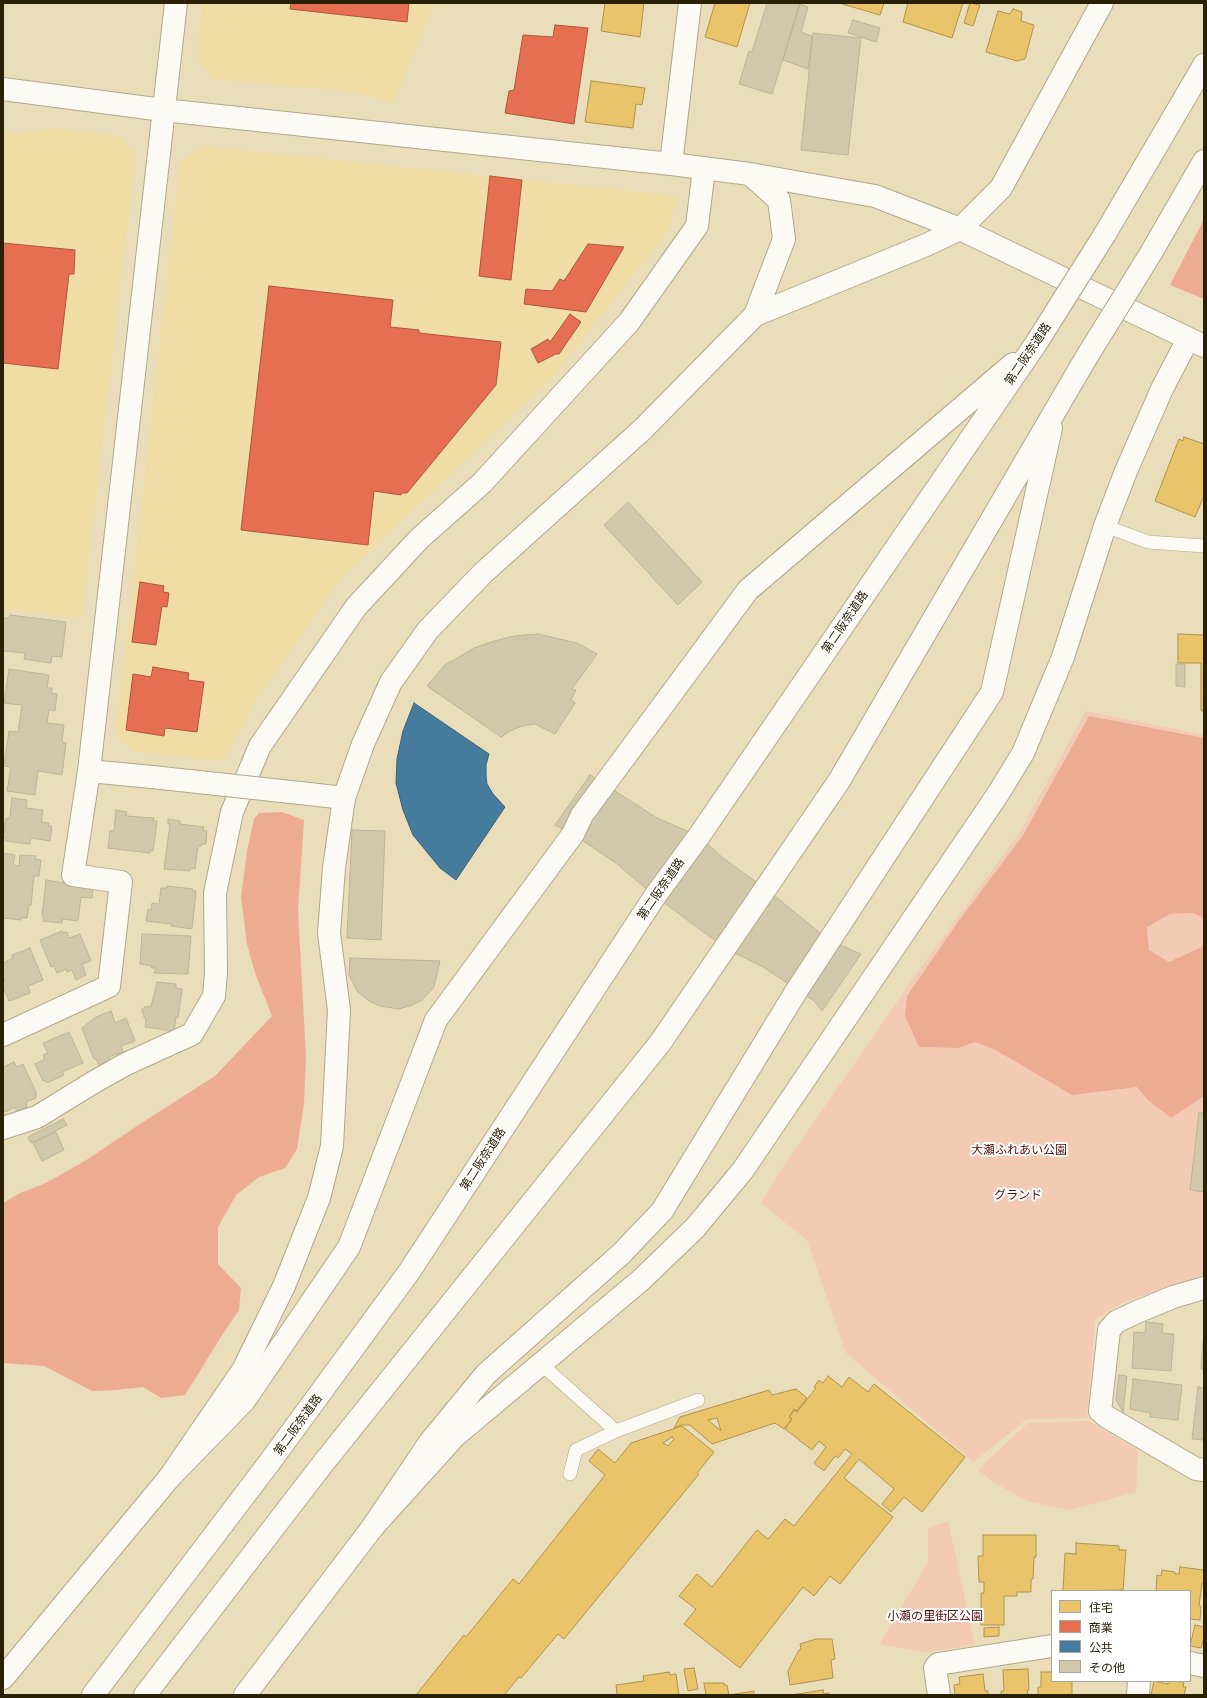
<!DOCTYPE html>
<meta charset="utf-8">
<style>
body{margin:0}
#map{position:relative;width:1207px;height:1698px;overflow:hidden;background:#e9ddba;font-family:"Asap Condensed","Noto Sans JP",sans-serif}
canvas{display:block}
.frame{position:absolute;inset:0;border:4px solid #292006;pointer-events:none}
.legend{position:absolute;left:1051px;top:1590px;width:140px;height:92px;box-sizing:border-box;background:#fff;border:1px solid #a9a69b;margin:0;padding:5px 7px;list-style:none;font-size:12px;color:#292006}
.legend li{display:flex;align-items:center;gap:8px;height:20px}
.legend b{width:20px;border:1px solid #a9a69b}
</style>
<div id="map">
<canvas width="1207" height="1698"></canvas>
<div class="frame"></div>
<ul class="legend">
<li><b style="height:11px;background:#e9c46a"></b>住宅</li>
<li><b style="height:11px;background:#e76f51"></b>商業</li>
<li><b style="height:11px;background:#457b9d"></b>公共</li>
<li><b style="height:11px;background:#d1c8ac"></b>その他</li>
</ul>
</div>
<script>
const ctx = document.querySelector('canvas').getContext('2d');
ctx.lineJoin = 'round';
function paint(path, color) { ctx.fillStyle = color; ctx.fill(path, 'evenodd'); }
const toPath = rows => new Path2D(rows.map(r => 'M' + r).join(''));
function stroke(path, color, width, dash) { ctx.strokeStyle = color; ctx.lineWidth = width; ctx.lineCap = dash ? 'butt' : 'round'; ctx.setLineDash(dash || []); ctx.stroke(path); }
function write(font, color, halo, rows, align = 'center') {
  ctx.font = font + ' "Asap Condensed","Noto Sans JP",sans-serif'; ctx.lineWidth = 4; ctx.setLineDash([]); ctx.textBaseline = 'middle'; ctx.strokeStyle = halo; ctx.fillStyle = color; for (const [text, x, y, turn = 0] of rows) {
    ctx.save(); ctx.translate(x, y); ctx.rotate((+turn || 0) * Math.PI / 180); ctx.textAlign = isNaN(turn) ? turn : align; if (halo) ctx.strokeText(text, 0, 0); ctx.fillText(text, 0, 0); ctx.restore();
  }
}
paint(toPath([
 [203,3,435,3,394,102,345,91,213,79,196,59],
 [52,128,120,136,136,155,82,618,3,609,3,133,15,134],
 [202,146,678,196,669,230,552,378,341,579,257,699,224,761,134,752,116,734,180,162]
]), '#f0dda5');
paint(toPath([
 [1086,711,1204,735,1204,1275,1171,1285,1122,1303,1095,1320,1087,1418,1027,1419,973,1462,846,1353,807,1240,761,1203,785,1164,922,966,1019,834],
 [1088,1421,1138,1450,1136,1492,1070,1510,1027,1501,995,1483,978,1470,1028,1423],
 [948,1521,975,1645,923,1652,880,1644,928,1562,928,1528]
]), '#f3cab3');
paint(toPath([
 [1204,219,1204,299,1170,285],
 [1089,716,1204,738,1204,918,1193,913,1170,914,1147,927,1149,950,1169,962,1204,946,1204,1096,1171,1118,1148,1100,1137,1087,1072,1095,994,1049,975,1042,958,1048,919,1047,905,1016,907,996,958,922,1022,837],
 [282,812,304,820,298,910,306,1056,304,1104,297,1149,285,1168,259,1177,236,1195,218,1227,218,1264,241,1288,239,1310,221,1337,185,1395,161,1398,143,1387,116,1390,92,1391,44,1366,3,1363,3,1203,20,1193,46,1183,88,1159,143,1122,215,1076,272,1016,255,973,247,944,241,897,247,851,254,819,259,813]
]), '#edac92');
const homes = toPath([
 [605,3,644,3,640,37,601,31,605,3],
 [715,3,750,3,737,47,705,37,715,3],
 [839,3,884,3,880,15,839,3],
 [908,3,963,3,952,38,903,22,908,3],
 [970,3,980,5,973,26,964,23,970,3],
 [1013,9,1022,12,1021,21,1034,25,1025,59,1017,61,986,52,998,11,1010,14,1013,9],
 [591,81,645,88,642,105,636,104,633,128,585,122,591,81],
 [1184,437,1204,444,1204,496,1195,517,1155,501,1179,439,1183,441,1184,437],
 [1178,634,1204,635,1204,711,1201,711,1201,663,1178,663,1178,634],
 [828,1376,842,1387,849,1377,868,1392,874,1384,965,1457,922,1512,904,1497,891,1512,882,1504,894,1489,859,1459,844,1478,893,1517,840,1584,830,1576,814,1596,803,1587,740,1668,684,1624,696,1609,679,1596,697,1574,712,1587,757,1530,768,1539,785,1519,794,1526,852,1454,845,1449,838,1458,835,1456,824,1471,814,1463,826,1447,819,1441,812,1450,785,1429,792,1419,789,1417,795,1410,797,1412,816,1388,814,1387,819,1380,823,1383,828,1376],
 [796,1389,807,1398,797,1411,794,1409,789,1417,792,1419,784,1429,775,1423,712,1444,690,1425,681,1425,674,1428,680,1417,769,1390,772,1395,796,1389],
 [717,1418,721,1431,708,1420,717,1418],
 [682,1426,714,1452,697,1473,699,1474,564,1639,558,1634,521,1678,519,1677,504,1695,416,1695,464,1635,466,1637,513,1579,519,1584,605,1475,589,1461,598,1449,615,1463,631,1443,682,1426],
 [672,1437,674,1439,668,1446,663,1443,672,1437],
 [983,1535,1036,1535,1036,1557,1034,1557,1033,1579,1031,1579,1031,1592,1017,1592,1017,1596,1004,1596,1004,1625,981,1625,981,1593,984,1593,984,1582,979,1582,978,1556,983,1556,983,1535],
 [1076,1543,1119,1546,1119,1550,1126,1550,1123,1590,1063,1591,1065,1553,1076,1554,1076,1543],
 [1180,1567,1204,1570,1204,1583,1202,1583,1199,1606,1201,1606,1200,1620,1190,1619,1190,1591,1156,1591,1157,1575,1161,1576,1162,1570,1175,1572,1175,1574,1179,1574,1180,1567],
 [1195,1625,1204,1627,1204,1638,1201,1648,1190,1646,1195,1625],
 [999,1627,999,1636,984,1637,984,1628,999,1627],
 [816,1639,832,1639,835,1659,831,1660,833,1678,790,1685,788,1671,799,1650,801,1649,800,1644,816,1639],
 [694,1668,698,1689,688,1691,684,1669,694,1668],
 [1028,1669,1029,1690,1027,1690,1028,1695,1001,1695,1001,1691,1004,1691,1003,1670,1028,1669],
 [669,1672,670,1675,676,1674,679,1695,617,1695,616,1685,644,1681,643,1676,669,1672],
 [1041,1672,1052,1672,1052,1681,1072,1681,1072,1695,1038,1695,1038,1687,1041,1687,1041,1672],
 [983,1674,985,1691,988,1691,988,1695,991,1695,955,1695,954,1685,960,1684,959,1677,983,1674],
 [1154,1681,1168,1684,1168,1681,1184,1682,1183,1687,1186,1687,1184,1695,1151,1695,1154,1681],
 [704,1683,724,1683,724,1685,727,1685,729,1695,754,1691,754,1695,706,1695,704,1683],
 [823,1690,824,1694,829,1693,829,1695,791,1695,823,1690]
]);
paint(homes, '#e9c46a');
stroke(homes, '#af934c', 1);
const shops = toPath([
 [291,3,409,3,407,22,290,9,291,3],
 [555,25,588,28,574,124,505,113,509,91,514,90,523,35,553,37,555,25],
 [490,176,522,180,511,280,479,276,490,176],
 [3,243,75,250,74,274,69,274,58,369,3,363,3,243],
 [588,244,624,247,586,312,524,304,526,289,552,291,560,279,564,281,588,244],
 [269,286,393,300,390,327,419,330,419,333,501,342,496,385,407,493,401,493,401,495,374,491,368,545,241,530,269,286],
 [570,314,581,322,559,354,556,354,538,363,531,349,548,339,550,342,570,314],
 [140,582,164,586,163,592,169,593,167,607,162,606,156,645,132,642,140,582],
 [153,667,189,673,188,680,204,682,197,732,165,728,164,736,126,730,133,674,151,677,153,667]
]);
paint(shops, '#e76f51');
stroke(shops, '#ae573a', 1);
const public = toPath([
 [414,703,489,754,486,765,486,776,487,784,493,794,505,807,456,880,440,868,413,835,403,810,396,783,397,759,403,731,414,703]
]);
paint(public, '#457b9d');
stroke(public, '#3d6070', 1);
const building = toPath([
 [767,3,800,3,772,94,739,84,749,51,752,52,767,3],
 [800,4,808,7,801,32,812,36,808,69,783,60,800,4],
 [853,20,880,28,876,42,848,33,853,20],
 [813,33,861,38,848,155,801,150,813,33],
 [628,502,702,582,678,605,604,525,628,502],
 [10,615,66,622,62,657,52,656,51,663,24,659,25,653,3,651,3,618,9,618,10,615],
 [538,634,577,643,597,654,572,689,576,690,571,700,575,703,555,734,535,724,522,726,510,731,501,737,427,686,445,665,474,648,494,641,514,636,538,634],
 [1176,664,1185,664,1185,687,1176,686,1176,664],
 [9,669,49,675,47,688,52,688,51,693,57,694,55,711,49,710,47,723,64,725,62,742,66,743,62,775,38,771,35,795,7,791,11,767,4,766,9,731,18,732,22,705,4,703,9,669],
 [590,775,657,818,699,836,723,858,766,889,829,940,861,954,822,1011,814,1001,763,967,725,948,655,896,617,864,573,834,555,825,590,775],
 [12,798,27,800,26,808,43,810,41,822,49,823,48,826,52,826,50,841,31,838,30,844,5,841,6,838,3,837,6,818,10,818,12,798],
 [116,810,127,812,126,816,154,818,153,821,157,821,153,851,150,851,150,853,108,848,110,831,114,831,116,810],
 [168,819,180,821,180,824,204,827,203,830,207,831,206,844,202,844,201,846,198,846,195,869,191,868,190,871,164,869,170,824,168,824,168,819],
 [352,830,385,831,381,940,347,938,352,830],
 [3,853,15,855,13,865,19,866,20,855,36,856,35,859,41,860,39,876,34,876,31,905,29,905,27,918,21,918,21,920,3,918,3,853],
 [46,880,93,888,92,898,81,897,78,921,62,919,62,923,43,921,44,917,42,916,46,880],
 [167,886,193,889,193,891,196,891,192,929,171,926,172,924,146,921,148,909,151,910,152,903,159,904,161,888,167,888,167,886],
 [62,931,63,933,67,932,69,938,80,934,91,961,82,964,86,975,76,980,72,970,67,972,66,969,57,973,54,966,51,967,40,940,62,931],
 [142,934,191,936,188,974,154,973,156,968,151,968,152,966,140,964,142,934],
 [30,948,43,980,28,986,30,993,9,1001,3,987,3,981,5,981,3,976,3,963,13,958,12,955,30,948],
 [350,958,440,961,434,987,422,1000,412,1005,399,1009,380,1006,369,1001,357,991,349,975,350,958],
 [157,982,176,984,176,988,182,989,178,1018,176,1017,174,1031,145,1027,146,1019,144,1018,144,1014,143,1014,142,1009,147,1006,151,1007,157,982],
 [111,1011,115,1023,126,1018,135,1041,121,1046,123,1052,109,1057,110,1061,99,1065,96,1059,94,1059,82,1028,96,1017,111,1011],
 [69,1032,83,1063,62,1072,64,1075,47,1083,45,1080,43,1081,35,1064,45,1059,43,1055,48,1053,43,1043,69,1032],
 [14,1062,17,1067,23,1064,36,1092,36,1098,26,1102,27,1107,17,1111,15,1107,5,1112,3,1109,3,1067,14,1062],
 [1199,1113,1204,1113,1204,1192,1190,1190,1199,1113],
 [63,1119,67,1125,31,1143,28,1137,63,1119],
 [56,1132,64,1150,42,1161,33,1143,56,1132],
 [1146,1322,1163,1324,1162,1333,1174,1334,1171,1371,1132,1368,1134,1332,1145,1333,1146,1322],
 [1204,1330,1204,1370,1201,1369,1204,1330],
 [1119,1375,1127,1376,1123,1412,1116,1400,1119,1375],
 [1133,1379,1182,1385,1178,1420,1150,1417,1150,1413,1130,1409,1133,1379],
 [1198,1387,1204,1388,1204,1440,1192,1439,1198,1387]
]);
paint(building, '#d1c8ac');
stroke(building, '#bdb397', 1);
const lane = toPath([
 [1105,526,1148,542,1204,546],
 [541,1364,616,1431],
 [570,1474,576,1450,616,1431,698,1400]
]);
const street = toPath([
 [671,164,690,3],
 [960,229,1001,188,1102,3],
 [89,771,152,777],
 [300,793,344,798],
 [3,1035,109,986,121,882,73,875,89,771,176,3],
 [3,1128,37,1117,94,1082,126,1064,192,1034,214,996,216,973,215,893,232,812,260,746,356,607,419,539,482,483,629,322,697,226,704,169],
 [1204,1288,1173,1297,1137,1312,1116,1322,1109,1330,1100,1411,1107,1417,1196,1469,1204,1470],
 [1190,1663,1204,1666],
 [939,1695,935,1668,938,1664,1052,1646],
 [1138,1695,1139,1681]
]);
const secondary = toPath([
 [3,89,163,110,671,164,750,174,875,196,960,229,1204,346],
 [750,174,779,200,784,239,755,315],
 [3,1678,169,1478,243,1370,284,1286,319,1198,332,1146,339,1010,329,933,334,868,344,798,363,744,391,682,428,630,483,573,643,429,755,315,926,245,960,229],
 [245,1695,372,1528,455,1436,641,1280,695,1228,743,1170,998,794,1023,753,1063,657,1105,526,1126,471,1162,389,1188,339]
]);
const highway = toPath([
 [1105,234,1204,65],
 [1151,253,1204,161],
 [169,1478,244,1401,349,1247,436,1020,573,834,582,815,748,590,1013,364],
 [372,1528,430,1442,486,1374,621,1254,662,1211,797,990,992,692,1051,428],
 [93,1695,269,1463,409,1272,655,896,699,836,1035,345],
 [145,1695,321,1466,660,1043,839,781,1086,358]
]);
stroke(lane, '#b1a88c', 14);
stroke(street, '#b1a88c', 24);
stroke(secondary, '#b1a88c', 24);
stroke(highway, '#b1a88c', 24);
stroke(lane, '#fcfaf5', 13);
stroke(street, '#fcfaf5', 22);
stroke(secondary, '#fcfaf5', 22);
stroke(highway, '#fcfaf5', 22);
const streetBridge = toPath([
 [152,777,300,793]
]);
const highwayBridge = toPath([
 [1035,345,1105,234],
 [1086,358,1151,253]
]);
stroke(streetBridge, '#b1a88c', 24, []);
stroke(highwayBridge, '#b1a88c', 24, []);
stroke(streetBridge, '#fcfaf5', 22);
stroke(highwayBridge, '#fcfaf5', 22);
write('12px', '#292006', '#fff', [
 ["第二阪奈道路",1028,354,-56],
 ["第二阪奈道路",845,622,-56],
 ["第二阪奈道路",661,889,-55],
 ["第二阪奈道路",483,1159,-57],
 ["第二阪奈道路",298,1425,-54]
]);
write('12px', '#510d04', '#fff', [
 ["大瀬ふれあい公園",1019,1150],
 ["グランド",1018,1195],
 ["小瀬の里街区公園",935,1616]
]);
</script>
